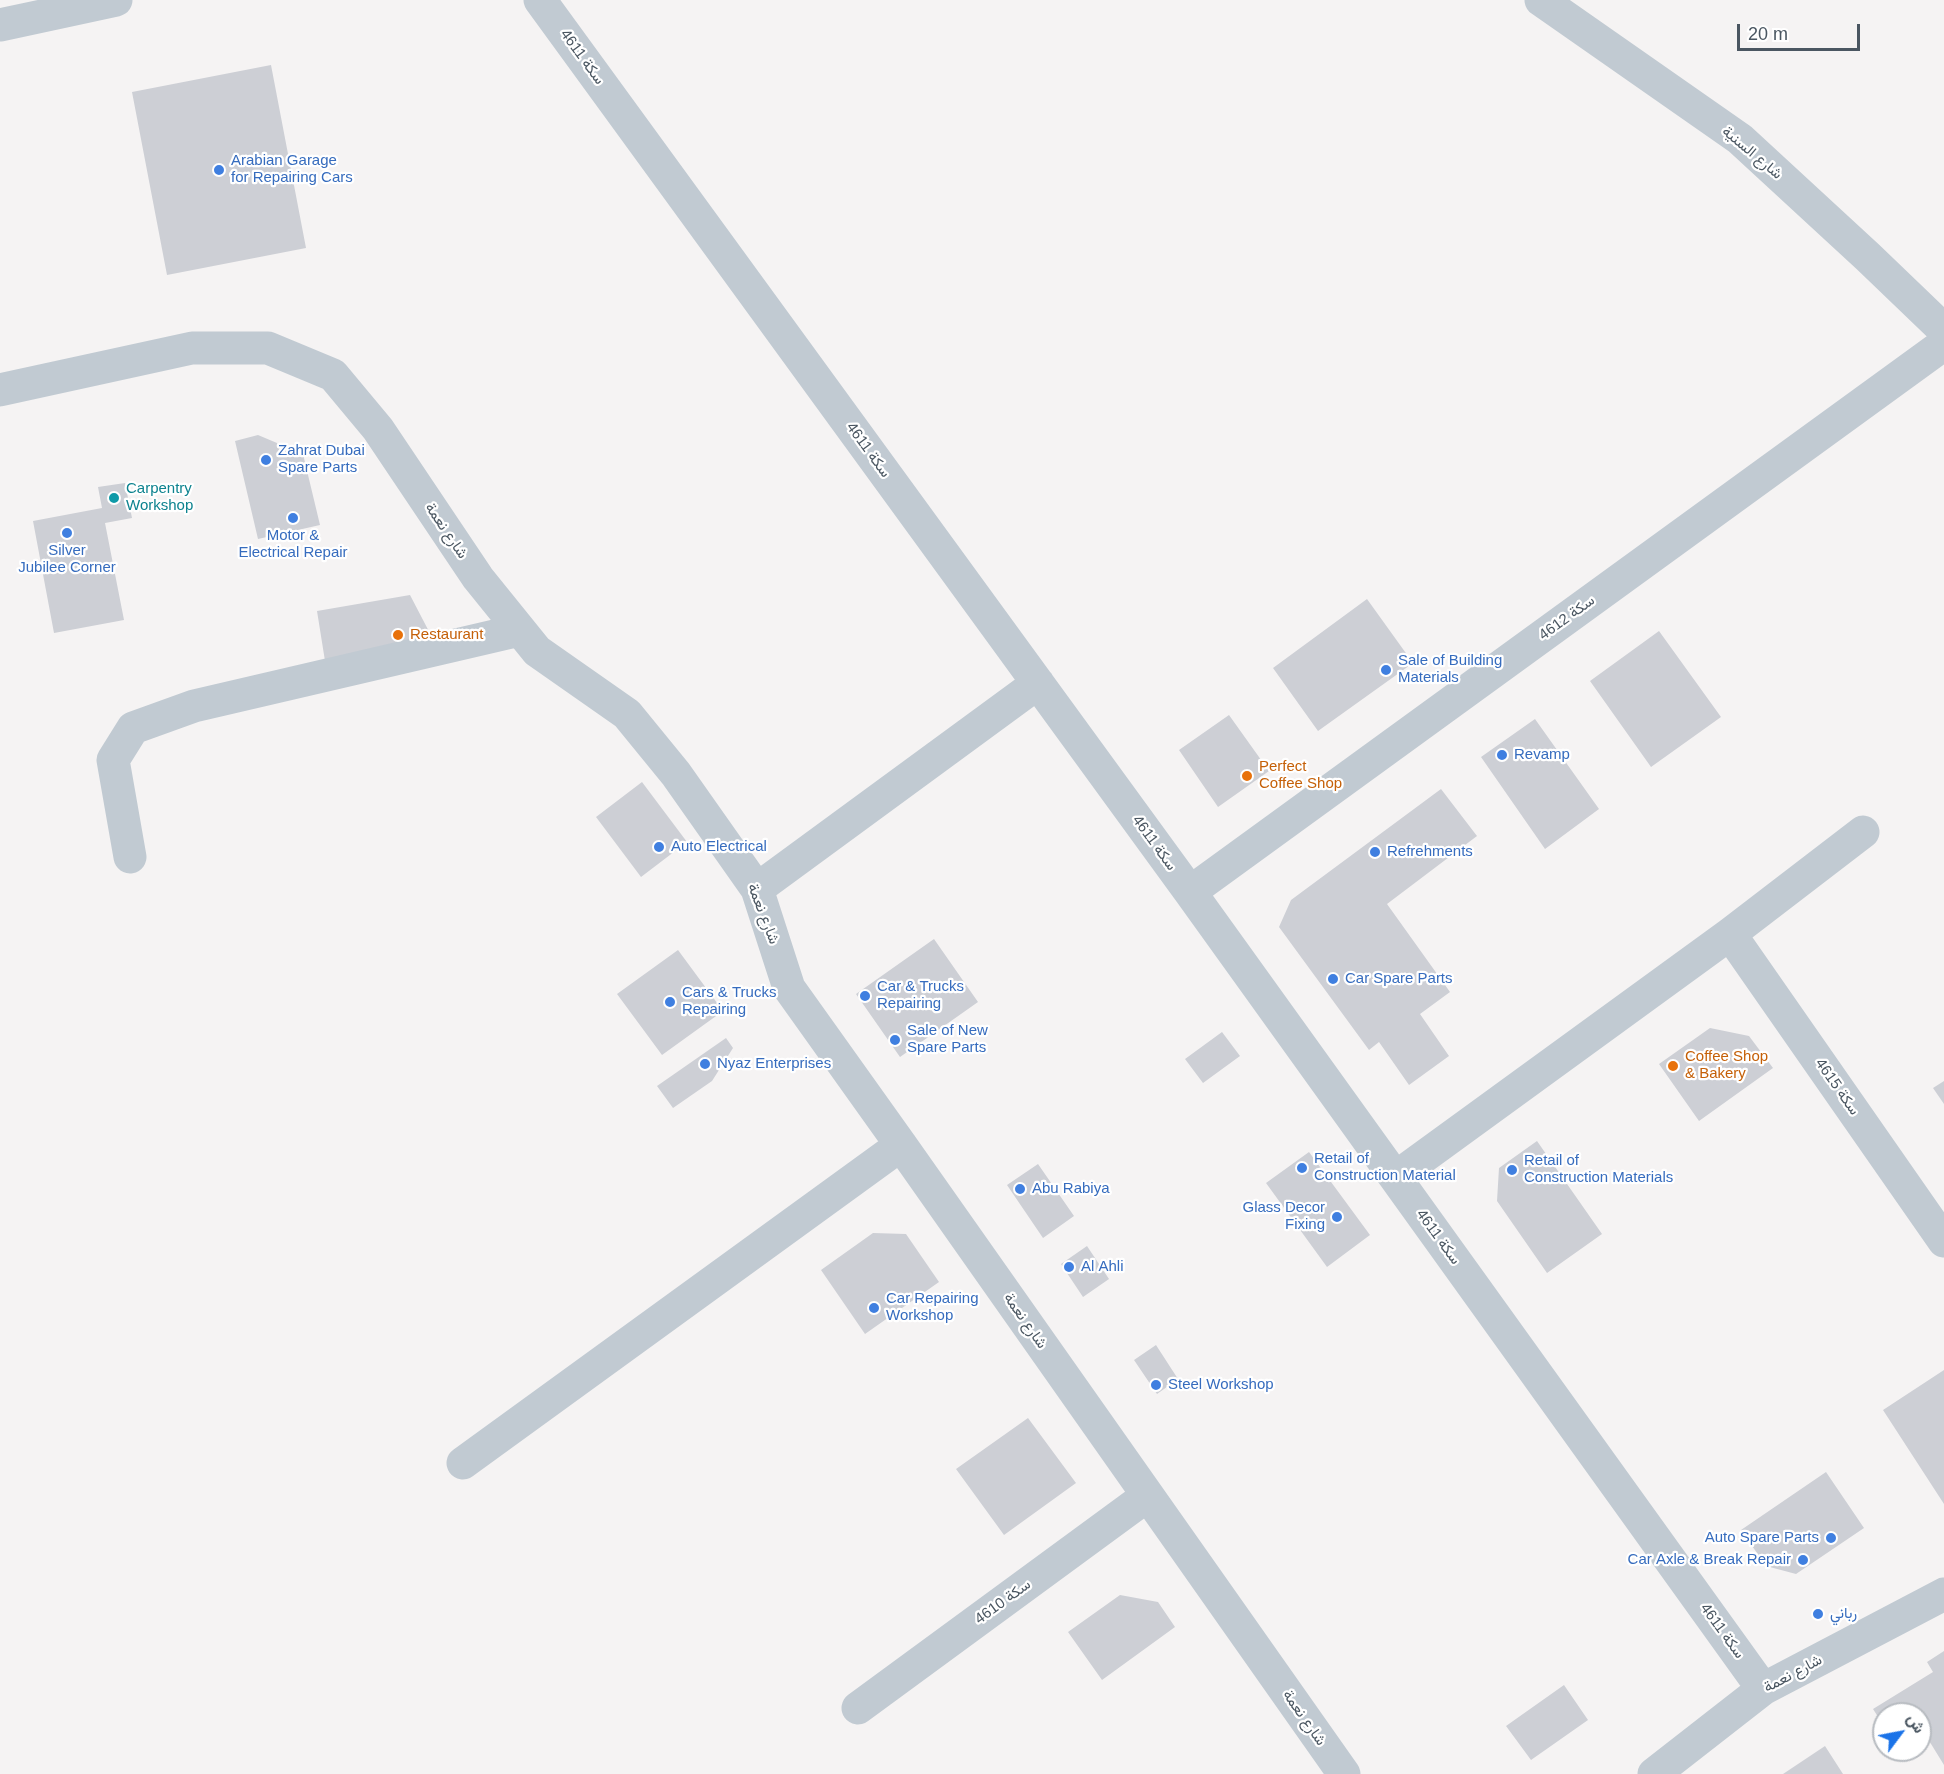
<!DOCTYPE html>
<meta charset="utf-8">
<style>
body{margin:0}
#map{position:relative;width:1944px;height:1774px;overflow:hidden;background:#f5f3f3;font-family:Arial,Vazirmatn,sans-serif}
canvas{display:block}
.north{position:absolute;left:1872px;top:1702px;width:60px;height:60px;box-sizing:border-box;background:#fff;border:2px solid #b7bbc0;border-radius:50%;rotate:58deg;font-size:16px;font-weight:700;line-height:24px;text-align:center;color:#4a5661}
.north::after{content:'';display:block;margin:auto;width:21px;height:27px;background:#1a73e8;clip-path:polygon(50% 0,100% 100%,50% 72%,0 100%)}
.scale{position:absolute;left:1737px;top:24px;width:123px;height:27px;box-sizing:border-box;border:3px solid #4a5661;border-top:0;padding-left:8px;font-size:18px;line-height:21px;white-space:nowrap;color:#4a5661;-webkit-text-stroke:4px #fff;paint-order:stroke}
</style>
<div id="map">
<canvas width="1944" height="1774"></canvas>
<div class="north">ش</div>
<div class="scale">20 m</div>
</div>
<script>
const ctx = document.querySelector('canvas').getContext('2d');
ctx.lineJoin = 'round';
function paint(path, color) { ctx.fillStyle = color; ctx.fill(path, 'evenodd'); }
const toPath = rows => new Path2D(rows.map(r => 'M' + r).join(''));
function stroke(path, color, width, dash) { ctx.strokeStyle = color; ctx.lineWidth = width; ctx.lineCap = dash ? 'butt' : 'round'; ctx.setLineDash(dash || []); ctx.stroke(path); }
function write(font, color, halo, rows, align = 'center') {
  ctx.font = font + ' Arial,Vazirmatn,sans-serif'; ctx.lineWidth = 4.5; ctx.setLineDash([]); ctx.textBaseline = 'middle'; ctx.strokeStyle = halo; ctx.fillStyle = color; for (const [text, x, y, turn = 0] of rows) {
    ctx.save(); ctx.translate(x, y); ctx.rotate((+turn || 0) * Math.PI / 180); ctx.textAlign = isNaN(turn) ? turn : align; if (halo) ctx.strokeText(text, 0, 0); ctx.fillText(text, 0, 0); ctx.restore();
  }
}
paint(toPath([
 [271,65,306,248,167,275,132,92],
 [258,435,303,454,320,525,258,539,235,441],
 [125,483,132,518,105,523,124,620,54,633,33,521,102,508,98,487],
 [410,595,435,643,325,661,317,611],
 [1367,599,1413,663,1318,731,1273,668],
 [1659,631,1721,717,1651,767,1590,681],
 [1229,715,1269,771,1218,807,1179,750],
 [1535,719,1599,809,1545,849,1481,757],
 [642,782,687,842,641,877,596,817],
 [1441,789,1477,836,1387,904,1450,992,1420,1014,1449,1056,1409,1085,1379,1042,1369,1050,1279,927,1291,900],
 [934,939,978,1002,900,1057,856,994],
 [678,950,723,1011,662,1055,617,994],
 [1710,1028,1749,1036,1773,1068,1699,1121,1659,1064],
 [1222,1032,1240,1056,1203,1083,1185,1059],
 [726,1038,733,1048,712,1081,673,1108,657,1086],
 [1944,1081,1944,1104,1933,1088],
 [1537,1141,1602,1234,1547,1273,1497,1201,1499,1168],
 [1309,1152,1370,1235,1327,1267,1266,1183],
 [1038,1164,1074,1216,1043,1238,1007,1185],
 [873,1233,906,1234,939,1282,865,1334,821,1270],
 [1087,1246,1109,1279,1083,1297,1061,1264],
 [1156,1345,1178,1379,1157,1394,1134,1360],
 [1944,1370,1944,1504,1883,1410],
 [1028,1418,1076,1483,1004,1535,956,1469],
 [1826,1472,1864,1528,1796,1574,1766,1566,1741,1530],
 [1120,1595,1158,1602,1175,1627,1102,1680,1068,1632],
 [1944,1651,1944,1765,1928,1739,1920,1744,1920,1714,1884,1714,1884,1726,1873,1709,1933,1672,1927,1662],
 [1564,1685,1588,1720,1531,1760,1506,1726],
 [1825,1746,1843,1774,1783,1774],
 [1898,1750,1911,1750,1902,1756]
]), '#cdcfd5');
stroke(toPath([
 [540,0,1190,892,1763,1689],
 [1541,0,1740,139,1868,257,1944,330],
 [0,25,116,0],
 [0,390,192,348,268,348,333,375,378,429,478,578,537,651,627,714,676,774,757,889,789,988,901,1145,1344,1774],
 [130,857,113,760,133,728,194,706,520,630],
 [757,889,1038,683],
 [1190,892,1944,344],
 [1730,934,1944,1241],
 [1396,1177,1730,934,1863,832],
 [463,1463,901,1145],
 [858,1708,1147,1496],
 [1654,1774,1763,1689,1944,1594]
]), '#c1cad2', 33);
for (const [x, y, r, color] of [
 [219,170,6,"#3f7fe0"],
 [266,460,6,"#3f7fe0"],
 [114,498,6,"#0f9aa8"],
 [293,518,6,"#3f7fe0"],
 [67,533,6,"#3f7fe0"],
 [398,635,6,"#e8710a"],
 [1386,670,6,"#3f7fe0"],
 [1502,755,6,"#3f7fe0"],
 [1247,776,6,"#e8710a"],
 [659,847,6,"#3f7fe0"],
 [1375,852,6,"#3f7fe0"],
 [1333,979,6,"#3f7fe0"],
 [865,996,6,"#3f7fe0"],
 [670,1002,6,"#3f7fe0"],
 [895,1040,6,"#3f7fe0"],
 [705,1064,6,"#3f7fe0"],
 [1673,1066,6,"#e8710a"],
 [1302,1168,6,"#3f7fe0"],
 [1512,1170,6,"#3f7fe0"],
 [1020,1189,6,"#3f7fe0"],
 [1337,1217,6,"#3f7fe0"],
 [1069,1267,6,"#3f7fe0"],
 [874,1308,6,"#3f7fe0"],
 [1156,1385,6,"#3f7fe0"],
 [1831,1538,6,"#3f7fe0"],
 [1803,1560,6,"#3f7fe0"],
 [1818,1614,6,"#3f7fe0"]
]) { const dot = new Path2D(); dot.arc(x, y, r, 0, 2 * Math.PI); ctx.fillStyle = color; ctx.fill(dot); stroke(dot, '#fff', 2); }
write('15px', '#4a5661', '#fff', [
 ["سكة 4611",582,57,54],
 ["شارع السنية",1752,153,40],
 ["سكة 4611",868,450,54],
 ["شارع نعمة",446,531,56],
 ["سكة 4612",1567,618,-36],
 ["سكة 4611",1154,843,54],
 ["شارع نعمة",763,914,69],
 ["سكة 4615",1837,1087,55],
 ["سكة 4611",1438,1237,54],
 ["شارع نعمة",1025,1321,55],
 ["سكة 4610",1003,1602,-36],
 ["سكة 4611",1722,1631,54],
 ["شارع نعمة",1793,1674,-28],
 ["شارع نعمة",1304,1718,55]
]);
write('15px', '#366cbe', '#fff', [
 ["Arabian Garage",231,161],
 ["for Repairing Cars",231,178],
 ["Zahrat Dubai",278,451],
 ["Spare Parts",278,468],
 ["Motor &",293,536,"center"],
 ["Electrical Repair",293,553,"center"],
 ["Silver",67,551,"center"],
 ["Jubilee Corner",67,568,"center"],
 ["Sale of Building",1398,661],
 ["Materials",1398,678],
 ["Revamp",1514,755],
 ["Auto Electrical",671,847],
 ["Refrehments",1387,852],
 ["Car Spare Parts",1345,979],
 ["Car & Trucks",877,987],
 ["Repairing",877,1004],
 ["Cars & Trucks",682,993],
 ["Repairing",682,1010],
 ["Sale of New",907,1031],
 ["Spare Parts",907,1048],
 ["Nyaz Enterprises",717,1064],
 ["Retail of",1314,1159],
 ["Construction Material",1314,1176],
 ["Retail of",1524,1161],
 ["Construction Materials",1524,1178],
 ["Abu Rabiya",1032,1189],
 ["Glass Decor",1325,1208,"right"],
 ["Fixing",1325,1225,"right"],
 ["Al Ahli",1081,1267],
 ["Car Repairing",886,1299],
 ["Workshop",886,1316],
 ["Steel Workshop",1168,1385],
 ["Auto Spare Parts",1819,1538,"right"],
 ["Car Axle & Break Repair",1791,1560,"right"],
 ["رباني",1830,1614]
], 'left');
write('15px', '#0d838f', '#fff', [
 ["Carpentry",126,489],
 ["Workshop",126,506]
], 'left');
write('15px', '#c56008', '#fff', [
 ["Restaurant",410,635],
 ["Perfect",1259,767],
 ["Coffee Shop",1259,784],
 ["Coffee Shop",1685,1057],
 ["& Bakery",1685,1074]
], 'left');
</script>
